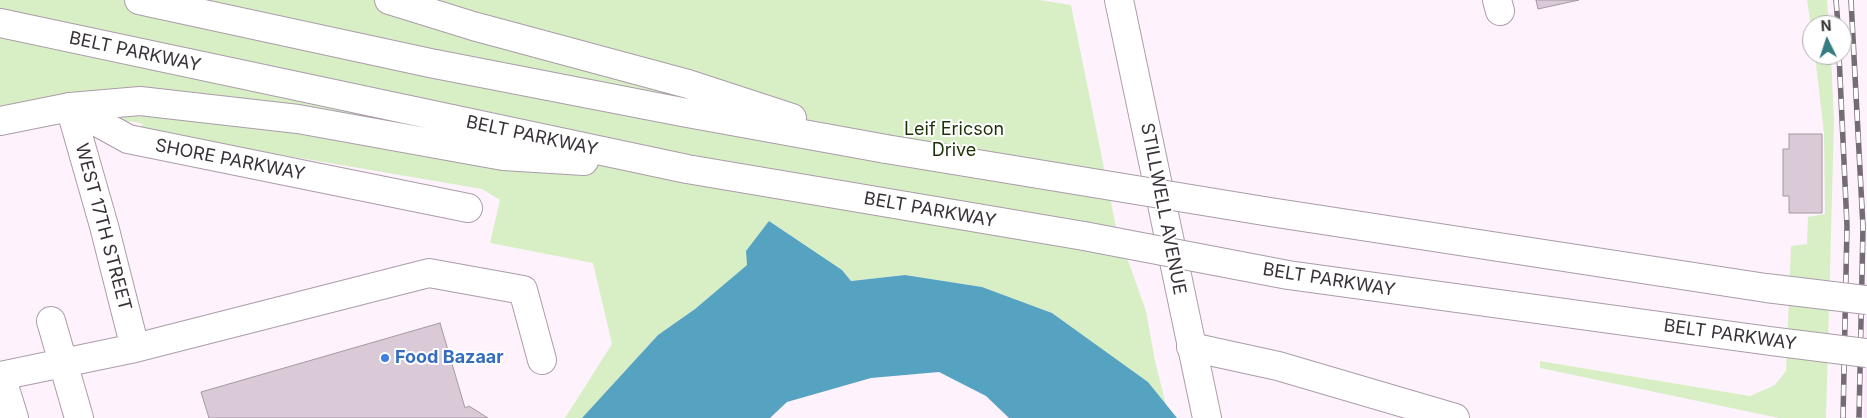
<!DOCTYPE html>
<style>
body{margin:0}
#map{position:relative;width:1867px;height:418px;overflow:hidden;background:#fef2fd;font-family:Inter,sans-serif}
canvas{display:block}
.north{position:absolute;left:1802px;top:15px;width:50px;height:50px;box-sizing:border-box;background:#fff;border:1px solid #b0adb0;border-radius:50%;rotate:356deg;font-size:14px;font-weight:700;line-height:20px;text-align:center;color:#393339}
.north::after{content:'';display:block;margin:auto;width:18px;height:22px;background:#337c80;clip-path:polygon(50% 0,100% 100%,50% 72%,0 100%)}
</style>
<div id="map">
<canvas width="1867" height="418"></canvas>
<div class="north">N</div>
</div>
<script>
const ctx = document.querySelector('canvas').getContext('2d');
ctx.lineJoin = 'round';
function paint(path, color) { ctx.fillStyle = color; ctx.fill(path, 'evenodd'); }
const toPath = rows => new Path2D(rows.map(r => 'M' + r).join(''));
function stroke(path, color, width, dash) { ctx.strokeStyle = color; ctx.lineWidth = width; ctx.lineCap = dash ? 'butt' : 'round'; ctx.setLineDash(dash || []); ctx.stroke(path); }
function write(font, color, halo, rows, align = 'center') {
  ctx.font = font + ' Inter,sans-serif'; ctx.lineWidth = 4; ctx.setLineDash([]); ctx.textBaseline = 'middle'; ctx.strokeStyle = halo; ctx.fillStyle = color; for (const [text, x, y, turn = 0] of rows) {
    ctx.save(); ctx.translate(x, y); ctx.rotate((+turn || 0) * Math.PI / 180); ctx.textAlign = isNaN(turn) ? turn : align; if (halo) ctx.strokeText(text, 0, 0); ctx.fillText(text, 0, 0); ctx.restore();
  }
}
paint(toPath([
 [1867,268,1867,418,1864,418]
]), '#fce6fa');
paint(toPath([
 [0,0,1040,0,1071,5,1116,227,1146,311,1155,361,1166,405,1148,382,1052,313,982,287,905,275,851,281,842,270,769,221,747,265,695,309,658,335,582,418,565,418,612,344,593,263,490,243,500,200,482,189,136,130,143,124,135,122,0,106],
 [1807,0,1827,0,1829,25,1812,25,1812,34],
 [1815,55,1831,55,1834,122,1826,418,1779,418,1540,368,1540,361,1750,396,1775,385,1786,371,1791,246,1807,244,1808,217,1825,214,1824,134]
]), '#d8efc6');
paint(toPath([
 [769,221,842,270,851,281,905,275,982,287,1052,313,1148,382,1177,418,1009,418,986,396,939,372,871,378,787,402,770,418,582,418,658,335,695,309,747,265,746,251]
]), '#56a3c1');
const building = toPath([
 [1536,0,1579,0,1538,9,1536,0],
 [1789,134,1822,134,1822,213,1789,213,1789,196,1783,196,1783,149,1789,149,1789,134],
 [440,323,465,408,469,406,488,418,209,418,201,392,440,323]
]);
paint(building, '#dacad8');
stroke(building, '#a697a4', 1);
const minor = toPath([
 [1497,0,1500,11],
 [70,107,104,226,135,348],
 [0,121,70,107,128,139,468,208],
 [51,321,79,418],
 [1191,347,1278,366,1455,418],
 [0,376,135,348,429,273,523,290,542,360],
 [1,376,14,418]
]);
const major = toPath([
 [1119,0,1207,418]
]);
const highway = toPath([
 [139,0,430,63,682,112,886,149],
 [389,0,473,26,688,84,792,118],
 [0,23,687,169,1084,236],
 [70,107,140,101,298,119,503,156,584,161]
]);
stroke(minor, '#aa9ca9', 30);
stroke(major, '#aa9ca9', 30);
stroke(highway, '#aa9ca9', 30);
stroke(minor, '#fff', 28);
stroke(major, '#fff', 28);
stroke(highway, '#fff', 28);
const rail = toPath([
 [1836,0,1838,25],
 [1851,0,1863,227,1859,418],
 [1839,55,1847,226,1843,418]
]);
stroke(rail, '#746c74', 5.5);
stroke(rail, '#fff', 4, [11]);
const highwayBridge = toPath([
 [886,149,1270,212,1766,288,1867,300],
 [1084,236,1288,275,1770,341,1867,353]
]);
stroke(highwayBridge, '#aa9ca9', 30, []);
stroke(highwayBridge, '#fff', 28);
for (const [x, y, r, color] of [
 [385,358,5,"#3f7fe0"]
]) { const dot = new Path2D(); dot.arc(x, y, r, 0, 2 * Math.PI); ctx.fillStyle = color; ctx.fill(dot); stroke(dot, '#fff', 2); }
write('18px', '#393339', '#fff', [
 ["BELT PARKWAY",135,52,12],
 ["BELT PARKWAY",532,136,12],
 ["SHORE PARKWAY",230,160,11],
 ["STILLWELL AVENUE",1163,209,79],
 ["BELT PARKWAY",930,210,10],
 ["WEST 17TH STREET",103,227,75],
 ["BELT PARKWAY",1329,280,9],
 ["BELT PARKWAY",1730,335,8]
]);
write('18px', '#1d3106', '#fff', [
 ["Leif Ericson",954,130],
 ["Drive",954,151]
]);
write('bold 18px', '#366cbe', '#fff', [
 ["Food Bazaar",395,358]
], 'left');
</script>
